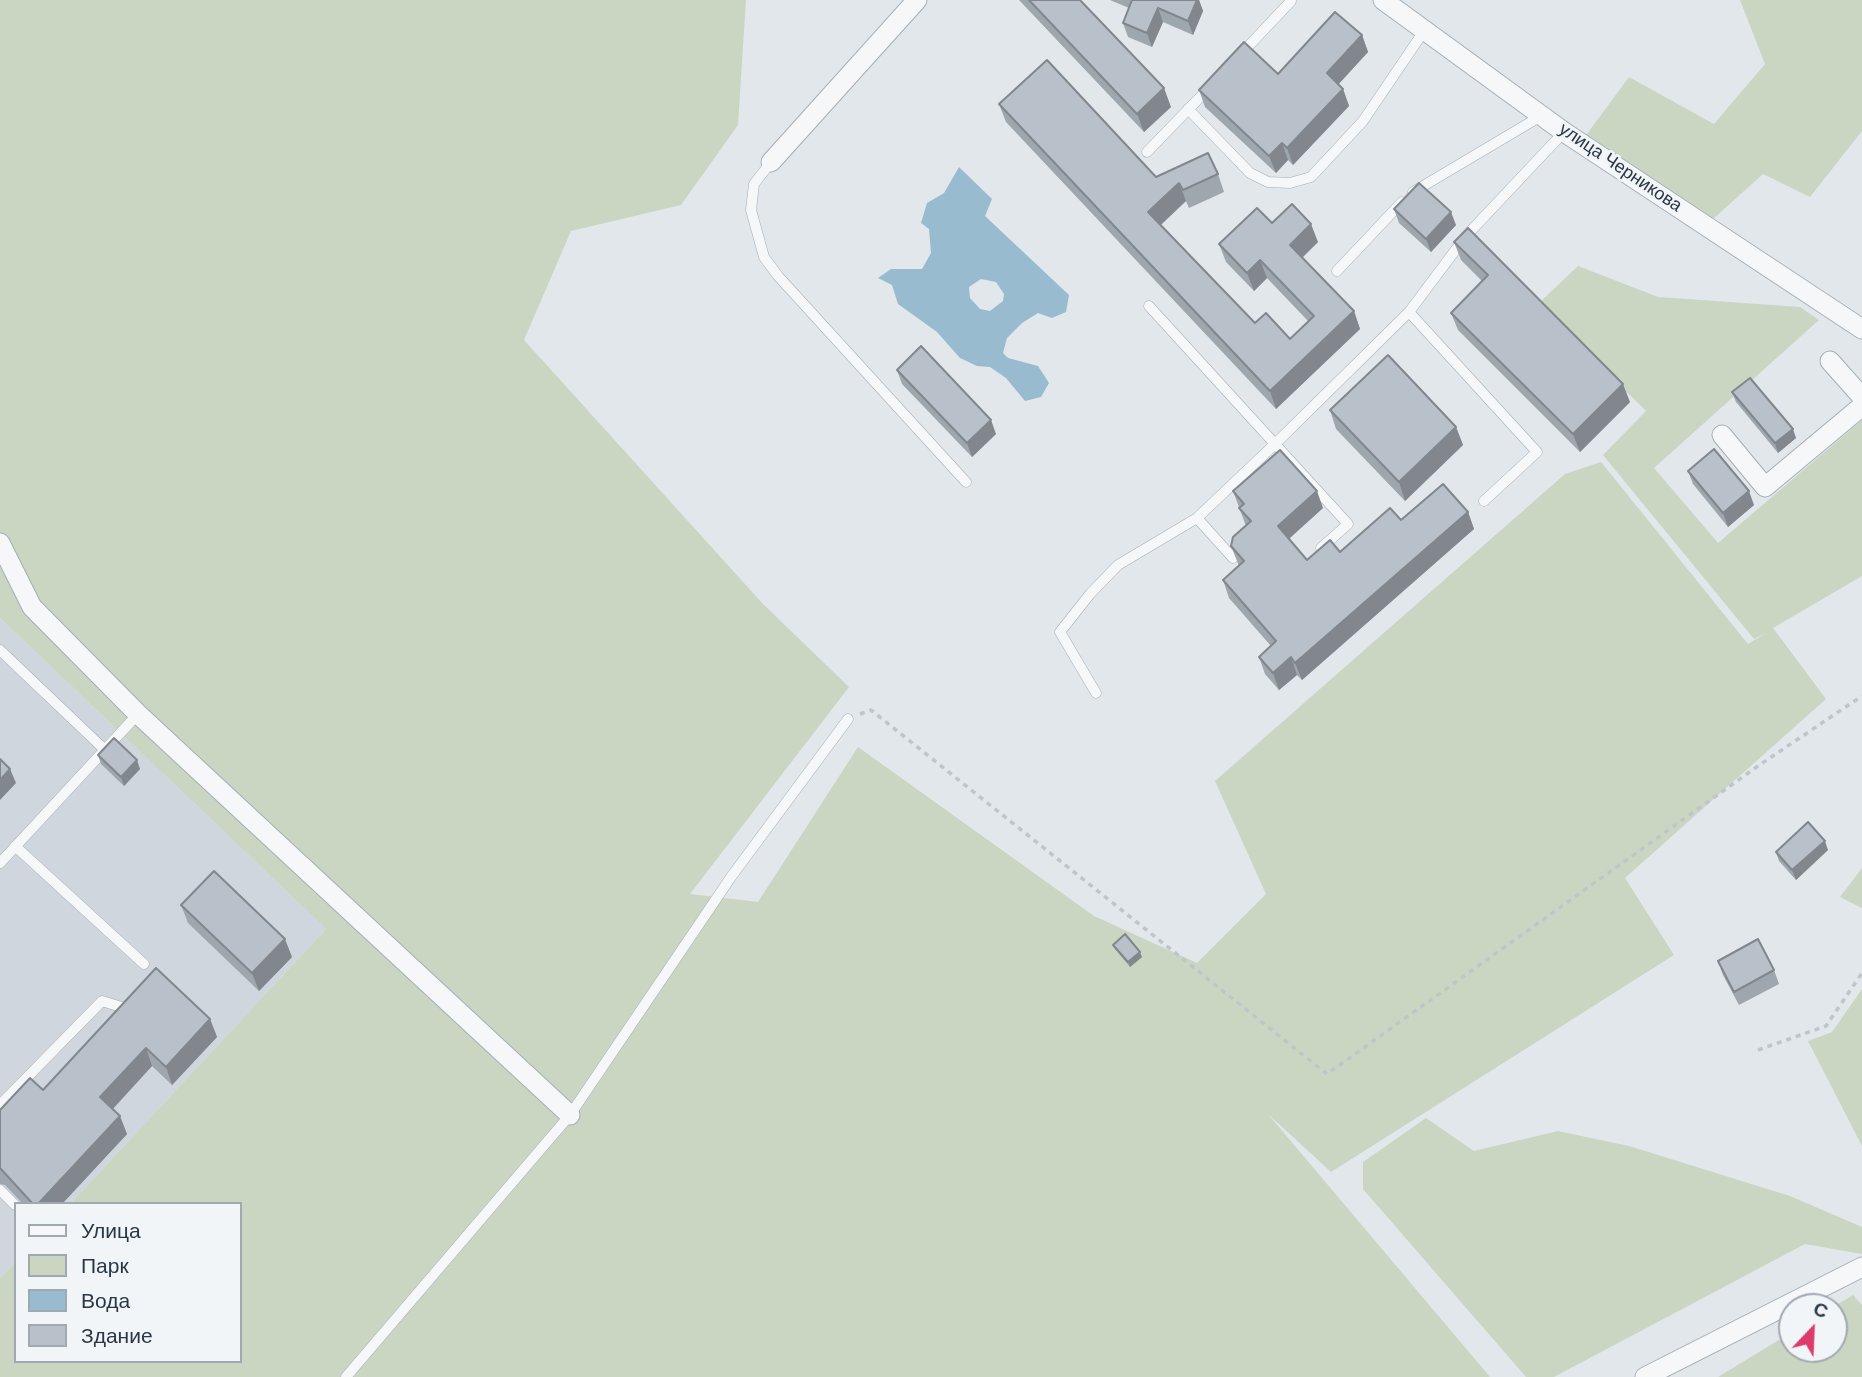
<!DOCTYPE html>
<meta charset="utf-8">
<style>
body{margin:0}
#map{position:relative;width:1862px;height:1377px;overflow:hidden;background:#e1e7eb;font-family:"DM Sans",sans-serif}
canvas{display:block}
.legend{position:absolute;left:14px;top:1202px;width:228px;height:161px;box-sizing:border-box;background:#f2f5f8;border:2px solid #a1a9b0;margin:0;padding:9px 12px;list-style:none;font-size:21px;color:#283745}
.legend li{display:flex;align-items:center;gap:14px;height:35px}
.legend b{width:35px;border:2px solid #a1a9b0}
.north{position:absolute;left:1778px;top:1293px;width:70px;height:70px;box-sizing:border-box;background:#f2f5f8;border:2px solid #a1a9b0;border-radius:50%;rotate:23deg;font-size:19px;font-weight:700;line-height:28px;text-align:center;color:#283745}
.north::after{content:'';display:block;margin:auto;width:24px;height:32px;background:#dc3b6b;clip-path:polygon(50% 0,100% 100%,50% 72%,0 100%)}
</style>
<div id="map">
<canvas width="1862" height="1377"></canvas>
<ul class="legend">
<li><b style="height:9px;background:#f5f7f9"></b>Улица</li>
<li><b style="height:19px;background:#cad6c2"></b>Парк</li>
<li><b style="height:19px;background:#99bbcf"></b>Вода</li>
<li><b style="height:19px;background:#b8c1ca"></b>Здание</li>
</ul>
<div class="north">С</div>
</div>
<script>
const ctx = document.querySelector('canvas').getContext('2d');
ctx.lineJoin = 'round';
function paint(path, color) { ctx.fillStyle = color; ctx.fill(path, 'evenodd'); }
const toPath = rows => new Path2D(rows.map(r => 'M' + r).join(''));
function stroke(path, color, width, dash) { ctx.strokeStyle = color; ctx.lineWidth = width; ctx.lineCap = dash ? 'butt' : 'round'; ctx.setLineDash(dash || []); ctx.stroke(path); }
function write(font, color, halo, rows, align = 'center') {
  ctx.font = font + ' "DM Sans",sans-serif'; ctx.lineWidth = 5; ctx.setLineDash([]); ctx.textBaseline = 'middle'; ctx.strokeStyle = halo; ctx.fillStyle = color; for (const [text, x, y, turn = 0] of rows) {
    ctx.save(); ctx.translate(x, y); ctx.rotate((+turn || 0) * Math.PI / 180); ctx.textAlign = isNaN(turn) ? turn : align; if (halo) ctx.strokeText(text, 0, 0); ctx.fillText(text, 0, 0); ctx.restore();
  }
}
paint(toPath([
 [0,618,326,929,70,1204,16,1204,16,1262,0,1278]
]), '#cfd6de');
paint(toPath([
 [0,0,746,0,738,125,681,205,571,231,524,340,763,604,849,687,690,894,758,902,858,747,1094,916,1197,963,1266,894,1215,781,1565,474,1601,462,1748,644,1766,633,1754,639,1603,455,1646,411,1538,304,1578,266,1658,297,1800,307,1819,320,1654,468,1718,543,1862,420,1862,576,1773,628,1826,699,1625,878,1674,955,1331,1172,1268,1114,1490,1377,0,1377,0,1278,16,1262,16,1361,240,1361,240,1204,70,1204,326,929,0,618],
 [1740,0,1862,0,1862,131,1810,197,1763,174,1712,220,1584,138,1629,77,1714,124,1765,64],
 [1862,868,1862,908,1840,897],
 [1862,989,1862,1146,1808,1041,1832,1032],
 [1426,1118,1474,1151,1558,1131,1629,1146,1790,1196,1862,1227,1862,1254,1805,1244,1554,1377,1526,1377,1363,1189,1363,1162],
 [1853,1295,1862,1305,1862,1377,1718,1377,1792,1332,1792,1349,1834,1349,1833,1307]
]), '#cad6c2');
paint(toPath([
 [959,167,992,199,985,216,1069,295,1066,312,1052,318,1038,313,1022,323,1007,338,1003,353,1008,358,1038,366,1049,383,1041,397,1025,401,1006,378,990,367,977,366,960,358,937,332,898,304,892,285,878,278,891,269,922,269,931,253,929,229,921,223,927,203,944,193],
 [981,279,996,282,1004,294,1003,301,990,311,980,309,970,298,969,287]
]), '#99bbcf');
const service = toPath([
 [1241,54,1291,1],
 [1188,109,1250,173,1268,182,1290,183,1311,177,1363,121,1424,31],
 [1147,152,1209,88],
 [771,162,754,184,751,210,764,257,778,276,966,482],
 [1413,192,1541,116],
 [1337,271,1402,202],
 [1149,306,1348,524,1321,548],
 [1409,312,1537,452,1484,501],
 [1197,518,1233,558],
 [0,650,105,750],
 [1096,693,1060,632,1090,594,1118,565,1197,518,1276,443,1409,312,1466,236,1564,132],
 [15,846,144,964],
 [0,863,138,714],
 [0,1105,102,1001,131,1010],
 [0,1190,15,1205],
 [346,1377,570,1115,731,877,848,719]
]);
const minor = toPath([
 [1383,0,1564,132,1862,329],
 [771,162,917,0],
 [1830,361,1862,397],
 [1722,435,1765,487,1862,406],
 [0,543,32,607,138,714,570,1115],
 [1645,1377,1862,1267]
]);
stroke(service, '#a6afb6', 11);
stroke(minor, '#a6afb6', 21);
stroke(toPath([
 [860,714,871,710,1327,1074,1758,766,1862,696],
 [1758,1050,1826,1026,1862,973]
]), '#c0c5ca', 3.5, [5, 5]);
stroke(service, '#f5f7f9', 10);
stroke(minor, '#f5f7f9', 19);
paint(toPath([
 [1019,0,1080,0,1171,107,1144,132],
 [1110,0,1199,0,1203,11,1193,35,1163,22,1152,47,1128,37,1123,23,1129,8],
 [1362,35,1368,52,1338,85,1343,89,1349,106,1293,165,1288,160,1276,173,1205,107,1199,90,1278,74],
 [999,104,1156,177,1218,174,1224,192,1189,208,1186,201,1161,225,1255,323,1290,339,1308,321,1267,278,1254,291,1226,262,1219,244,1272,223,1318,242,1302,257,1354,311,1360,329,1276,409,1006,122],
 [1394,209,1456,225,1431,252,1399,223],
 [1454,242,1630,402,1580,452,1458,330,1451,313,1482,281,1461,260],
 [897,370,996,434,972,457,902,384],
 [1732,392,1796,438,1778,453,1736,402],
 [1330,410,1456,427,1463,445,1405,501,1336,429],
 [1688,471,1754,505,1728,527,1693,484],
 [1233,491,1323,508,1289,539,1307,560,1340,552,1401,520,1468,512,1474,529,1302,680,1297,675,1279,690,1265,674,1259,657,1271,646,1229,598,1223,580,1239,566,1231,546,1246,526],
 [98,755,140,769,124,786,101,764],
 [1828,850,1796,880,1779,861,1776,852],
 [181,905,292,957,259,991,188,923],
 [1113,945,1142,957,1130,967,1115,949],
 [1718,961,1774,970,1779,984,1739,1005,1723,975],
 [210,1019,217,1037,172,1085,152,1066,113,1109,127,1134,62,1204,23,1204,5,1185,0,1184,0,1110]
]), '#9ea6ae');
paint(toPath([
 [1197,0,1199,0,1203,11,1193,35,1188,21],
 [1158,8,1163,22,1152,47,1147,33],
 [1362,35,1368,52,1333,90,1327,73],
 [1164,88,1171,107,1144,132,1137,114],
 [1343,89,1349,106,1293,165,1287,148],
 [1282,143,1288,160,1276,173,1269,156],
 [1179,183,1186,201,1155,230,1148,212],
 [1451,212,1456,225,1431,252,1426,239],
 [1311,224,1318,242,1297,263,1290,245],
 [1260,260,1267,278,1254,291,1247,273],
 [1354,311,1360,329,1276,409,1270,391],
 [1623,384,1630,402,1580,452,1573,434],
 [991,420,996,434,972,457,967,443],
 [1456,427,1463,445,1405,501,1399,482],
 [1793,429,1796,438,1778,453,1775,443],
 [1317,491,1323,508,1284,543,1278,526],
 [1749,491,1754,505,1728,527,1723,513],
 [1468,512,1474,529,1302,680,1295,663],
 [1291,657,1297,675,1279,690,1273,673],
 [137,760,140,769,124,786,121,777],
 [10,769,16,783,0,800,0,780],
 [1825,841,1828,850,1796,880,1792,870],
 [285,939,292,957,259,991,252,973],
 [1140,952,1142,957,1130,967,1128,962],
 [210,1019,217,1037,172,1085,166,1067],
 [146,1048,152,1066,107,1115,100,1097],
 [120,1116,127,1134,62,1204,38,1204]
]), '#81878d');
const building = toPath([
 [1029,0,1080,0,1164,88,1137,114,1029,0],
 [1132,0,1197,0,1188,21,1158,8,1147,33,1123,23,1132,0],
 [1335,12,1362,35,1327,73,1343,89,1287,148,1282,143,1269,156,1199,90,1244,42,1278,74,1335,12],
 [1047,60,1156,177,1208,153,1218,174,1183,190,1179,183,1148,212,1255,323,1266,313,1290,339,1314,316,1260,260,1247,273,1219,244,1257,208,1272,223,1292,204,1311,224,1290,245,1354,311,1270,391,999,104,1047,60],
 [1419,183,1451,212,1426,239,1394,209,1419,183],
 [1468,228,1623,384,1573,434,1451,313,1488,275,1454,242,1468,228],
 [921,346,991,420,967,443,897,370,921,346],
 [1388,355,1456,427,1399,482,1330,410,1388,355],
 [1750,378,1793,429,1775,443,1732,392,1750,378],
 [1714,449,1749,491,1723,513,1688,471,1714,449],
 [1280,450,1317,491,1278,526,1307,560,1330,540,1340,552,1390,508,1401,520,1443,484,1468,512,1295,663,1291,657,1273,673,1259,657,1276,641,1223,580,1244,561,1231,546,1233,537,1251,521,1239,508,1244,504,1233,491,1280,450],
 [114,738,137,760,121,777,98,755,114,738],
 [0,759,10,769,0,780,0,759],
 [1808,822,1825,841,1792,870,1776,852,1808,822],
 [214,871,285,939,252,973,181,905,214,871],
 [1125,934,1140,952,1128,962,1113,945,1125,934],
 [1758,939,1774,970,1734,992,1718,961,1758,939],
 [156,968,210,1019,166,1067,146,1048,100,1097,120,1116,38,1204,33,1204,0,1168,0,1110,30,1078,43,1090,156,968]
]);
paint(building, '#b8c1ca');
stroke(building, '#81878d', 2);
write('18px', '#283745', '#f2f5f8', [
 ["улица Черникова",1620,168,34]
]);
</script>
